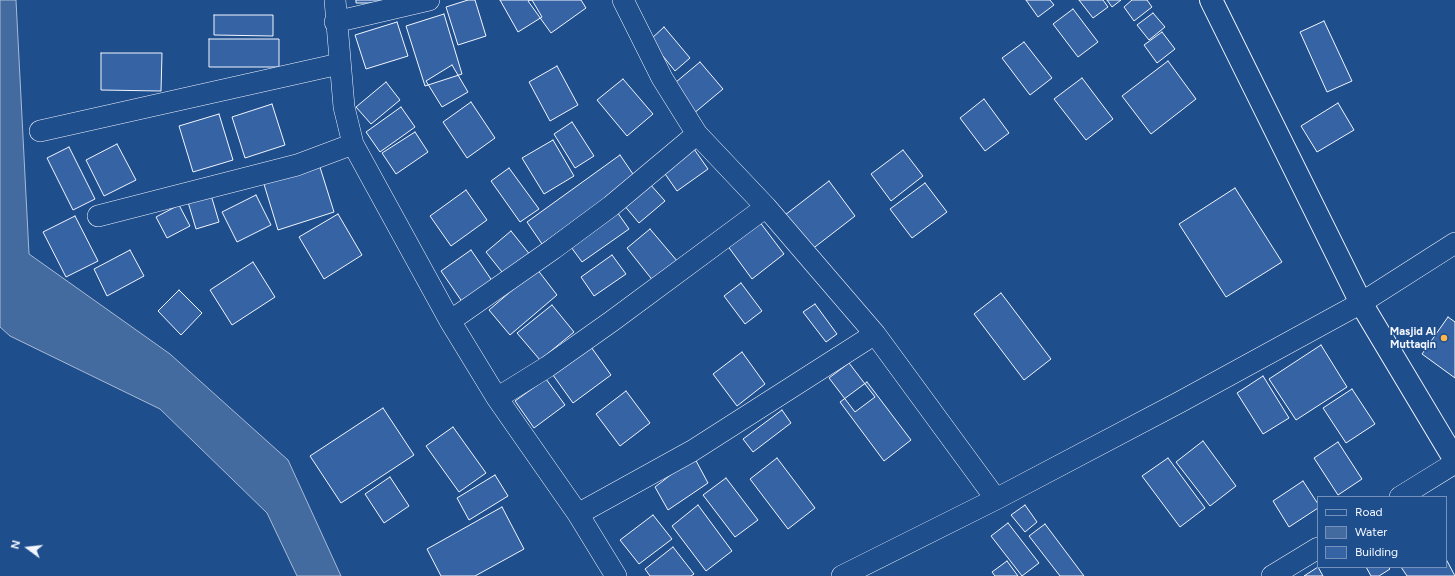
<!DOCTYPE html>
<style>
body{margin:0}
#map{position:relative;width:1455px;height:576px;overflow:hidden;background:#1f4e8c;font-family:Figtree,sans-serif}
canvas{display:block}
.legend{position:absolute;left:1317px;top:496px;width:130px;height:72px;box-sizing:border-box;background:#1f4e8c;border:1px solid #7391ba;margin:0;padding:5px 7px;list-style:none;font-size:12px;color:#f2f6ff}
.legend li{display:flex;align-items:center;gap:8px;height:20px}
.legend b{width:20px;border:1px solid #7391ba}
.north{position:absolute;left:8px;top:528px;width:40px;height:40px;-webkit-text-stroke:3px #1f4e8c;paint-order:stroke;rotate:285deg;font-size:11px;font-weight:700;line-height:16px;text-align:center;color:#f2f6ff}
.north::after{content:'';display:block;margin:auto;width:14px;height:18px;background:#f2f6ff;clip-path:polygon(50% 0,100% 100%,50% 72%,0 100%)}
</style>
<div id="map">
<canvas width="1455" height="576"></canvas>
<ul class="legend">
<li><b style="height:5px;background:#1f4e8c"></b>Road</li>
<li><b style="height:11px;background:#446ba0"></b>Water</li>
<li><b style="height:11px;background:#3563a3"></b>Building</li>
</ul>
<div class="north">N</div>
</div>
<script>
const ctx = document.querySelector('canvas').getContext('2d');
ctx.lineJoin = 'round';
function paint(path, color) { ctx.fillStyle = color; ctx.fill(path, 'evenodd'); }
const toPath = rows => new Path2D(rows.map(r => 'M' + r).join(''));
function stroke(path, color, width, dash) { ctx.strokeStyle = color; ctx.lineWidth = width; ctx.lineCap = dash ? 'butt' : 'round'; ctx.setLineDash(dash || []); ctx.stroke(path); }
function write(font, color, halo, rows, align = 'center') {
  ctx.font = font + ' Figtree,sans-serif'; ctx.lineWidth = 3; ctx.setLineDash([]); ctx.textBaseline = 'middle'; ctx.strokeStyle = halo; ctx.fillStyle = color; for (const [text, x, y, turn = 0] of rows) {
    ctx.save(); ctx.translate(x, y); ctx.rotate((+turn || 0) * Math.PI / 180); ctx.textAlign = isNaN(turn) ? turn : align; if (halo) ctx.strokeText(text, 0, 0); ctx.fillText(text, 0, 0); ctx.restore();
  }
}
const water = toPath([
 [0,0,16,0,29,254,170,354,288,460,341,576,297,576,267,513,160,409,10,336,0,327,0,0]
]);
paint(water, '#446ba0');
stroke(water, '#a8bbd7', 1);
const building = toPath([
 [356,0,385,0,385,3,356,3,356,0],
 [468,0,475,0,486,36,458,45,446,7,468,0],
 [500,0,532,0,542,17,518,32,500,0],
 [530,0,581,0,586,8,551,33,528,1,530,0],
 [1026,0,1050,0,1054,5,1038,17,1026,0],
 [1079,0,1103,0,1108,7,1093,18,1079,0],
 [1107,0,1121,0,1112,7,1107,0],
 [1132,0,1147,0,1152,7,1134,21,1124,7,1132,0],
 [1073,9,1098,42,1078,57,1053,24,1073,9],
 [1153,13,1165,27,1149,40,1137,25,1153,13],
 [444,14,462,74,425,86,406,26,444,14],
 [214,15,273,15,273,36,214,35,214,15],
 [1324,21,1352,81,1327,92,1300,32,1324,21],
 [397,22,408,56,366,69,355,35,397,22],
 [664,27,690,58,675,71,650,40,664,27],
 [1162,32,1175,49,1157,63,1144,45,1162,32],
 [209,39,279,39,279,67,209,67,209,39],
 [1024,42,1052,78,1030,95,1002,58,1024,42],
 [101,53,162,53,161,91,101,90,101,53],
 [1168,61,1196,99,1151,134,1122,96,1168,61],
 [700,62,723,89,693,114,670,87,700,62],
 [452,65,468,92,442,107,426,81,452,65],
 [557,66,578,105,550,121,529,82,557,66],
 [1082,78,1113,119,1086,140,1054,99,1082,78],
 [623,79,653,114,627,136,597,100,623,79],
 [386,82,400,100,371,124,356,107,386,82],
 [984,99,1009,133,985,151,960,118,984,99],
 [471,102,495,138,467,158,443,122,471,102],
 [1338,103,1354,130,1317,152,1301,126,1338,103],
 [272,104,285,145,245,158,232,117,272,104],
 [401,107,415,127,380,152,366,132,401,107],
 [219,114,233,160,193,172,179,126,219,114],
 [572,122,594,156,575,168,554,134,572,122],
 [415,132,428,152,396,174,382,153,415,132],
 [553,140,574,176,544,194,522,158,553,140],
 [117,144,136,180,104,196,86,160,117,144],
 [69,147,95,199,73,210,47,158,69,147],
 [694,149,708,169,677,191,663,171,694,149],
 [903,150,923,176,891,201,871,174,903,150],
 [620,155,635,177,542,244,527,222,620,155],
 [319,164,334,212,278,230,263,181,319,164],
 [509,168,539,209,520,222,491,181,509,168],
 [829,181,855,216,811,250,785,215,829,181],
 [649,183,665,201,639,223,623,204,649,183],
 [925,183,947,212,912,238,890,209,925,183],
 [1235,188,1282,262,1226,297,1179,224,1235,188],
 [466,190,487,220,451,246,430,216,466,190],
 [211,195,219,222,196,229,188,202,211,195],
 [256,195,271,225,237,242,222,212,256,195],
 [179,205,190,226,167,238,156,217,179,205],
 [615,209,629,229,582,262,568,243,615,209],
 [338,214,362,255,324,279,299,237,338,214],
 [75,216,98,261,66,277,43,232,75,216],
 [759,221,784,254,752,279,727,245,759,221],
 [650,229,678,262,654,282,627,248,650,229],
 [511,231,531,256,506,277,486,252,511,231],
 [130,250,144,276,107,296,94,269,130,250],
 [471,250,495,285,465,306,441,271,471,250],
 [612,255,626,274,594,296,581,277,612,255],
 [253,262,275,297,232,325,210,290,253,262],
 [537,269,557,295,510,335,489,310,537,269],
 [741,283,762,311,745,324,724,296,741,283],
 [179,290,202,313,181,335,158,311,179,290],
 [1001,293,1051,359,1024,380,974,314,1001,293],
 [815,304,837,334,826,342,803,312,815,304],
 [552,305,574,332,540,360,517,333,552,305],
 [1448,317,1455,322,1455,378,1422,354,1448,317],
 [1321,345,1347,387,1296,420,1269,379,1321,345],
 [591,347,611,375,573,403,553,375,591,347],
 [742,352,765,384,737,406,713,374,742,352],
 [849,363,875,397,855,412,829,378,849,363],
 [1263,376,1289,418,1263,434,1237,393,1263,376],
 [546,379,565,405,534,428,515,401,546,379],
 [867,382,911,440,884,461,840,402,867,382],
 [1352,389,1375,424,1346,443,1323,408,1352,389],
 [626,391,650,423,620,446,596,414,626,391],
 [383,408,414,455,341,503,310,456,383,408],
 [782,410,791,423,753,452,743,439,782,410],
 [453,427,486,473,459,492,426,446,453,427],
 [1203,441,1236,486,1210,506,1176,462,1203,441],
 [1338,442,1362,479,1338,495,1314,458,1338,442],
 [694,457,708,483,668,510,655,487,694,457],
 [777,458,815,508,788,529,750,479,777,458],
 [1168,458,1205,508,1180,527,1142,476,1168,458],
 [495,475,508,496,469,520,457,498,495,475],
 [390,477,409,506,384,523,365,494,390,477],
 [726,478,758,520,735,537,703,495,726,478],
 [1303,481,1318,504,1318,508,1289,527,1273,501,1303,481],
 [698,505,732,551,706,571,672,526,698,505],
 [1025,505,1037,522,1025,532,1011,515,1025,505],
 [502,507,524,549,475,576,441,576,427,549,502,507],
 [653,515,672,539,639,564,620,540,653,515],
 [1008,523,1039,563,1022,576,991,536,1008,523],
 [1045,524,1084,576,1060,576,1029,536,1045,524],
 [673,547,694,574,691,576,650,576,645,569,673,547],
 [1446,559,1455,576,1407,576,1401,567,1446,567,1446,559],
 [1007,561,1018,576,995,576,992,572,1007,561],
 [1318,567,1323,576,1304,576,1318,567],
 [1366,567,1388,567,1390,569,1379,576,1371,576,1366,567]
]);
paint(building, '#3563a3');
stroke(building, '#f2f6ff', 1);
const street = toPath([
 [335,0,344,107,353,144,450,321,497,398,578,514,616,576],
 [623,0,662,78,697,134,766,207,875,334,996,499],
 [335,22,429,0],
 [40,131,339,64],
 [98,216,297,165,353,144],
 [450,321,553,249,611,206,697,134],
 [497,398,547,367,612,321,766,207],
 [1400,497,1455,463],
 [578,514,692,451,875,334],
 [842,576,996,499,1180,402,1361,303,1455,243],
 [1272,576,1318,548]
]);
const highway = toPath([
 [1211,0,1361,303,1455,460]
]);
stroke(street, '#f2f6ff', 22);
stroke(highway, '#f2f6ff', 24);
stroke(street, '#1f4e8c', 21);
stroke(highway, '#1f4e8c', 22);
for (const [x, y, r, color] of [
 [1444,338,4,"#ffb74d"]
]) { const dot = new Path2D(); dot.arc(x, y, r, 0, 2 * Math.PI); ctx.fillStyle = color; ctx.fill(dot); stroke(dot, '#1f4e8c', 1.5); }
write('bold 11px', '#f2f6ff', '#1f4e8c', [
 ["Masjid Al",1436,332],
 ["Muttaqin",1436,345]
], 'right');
</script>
